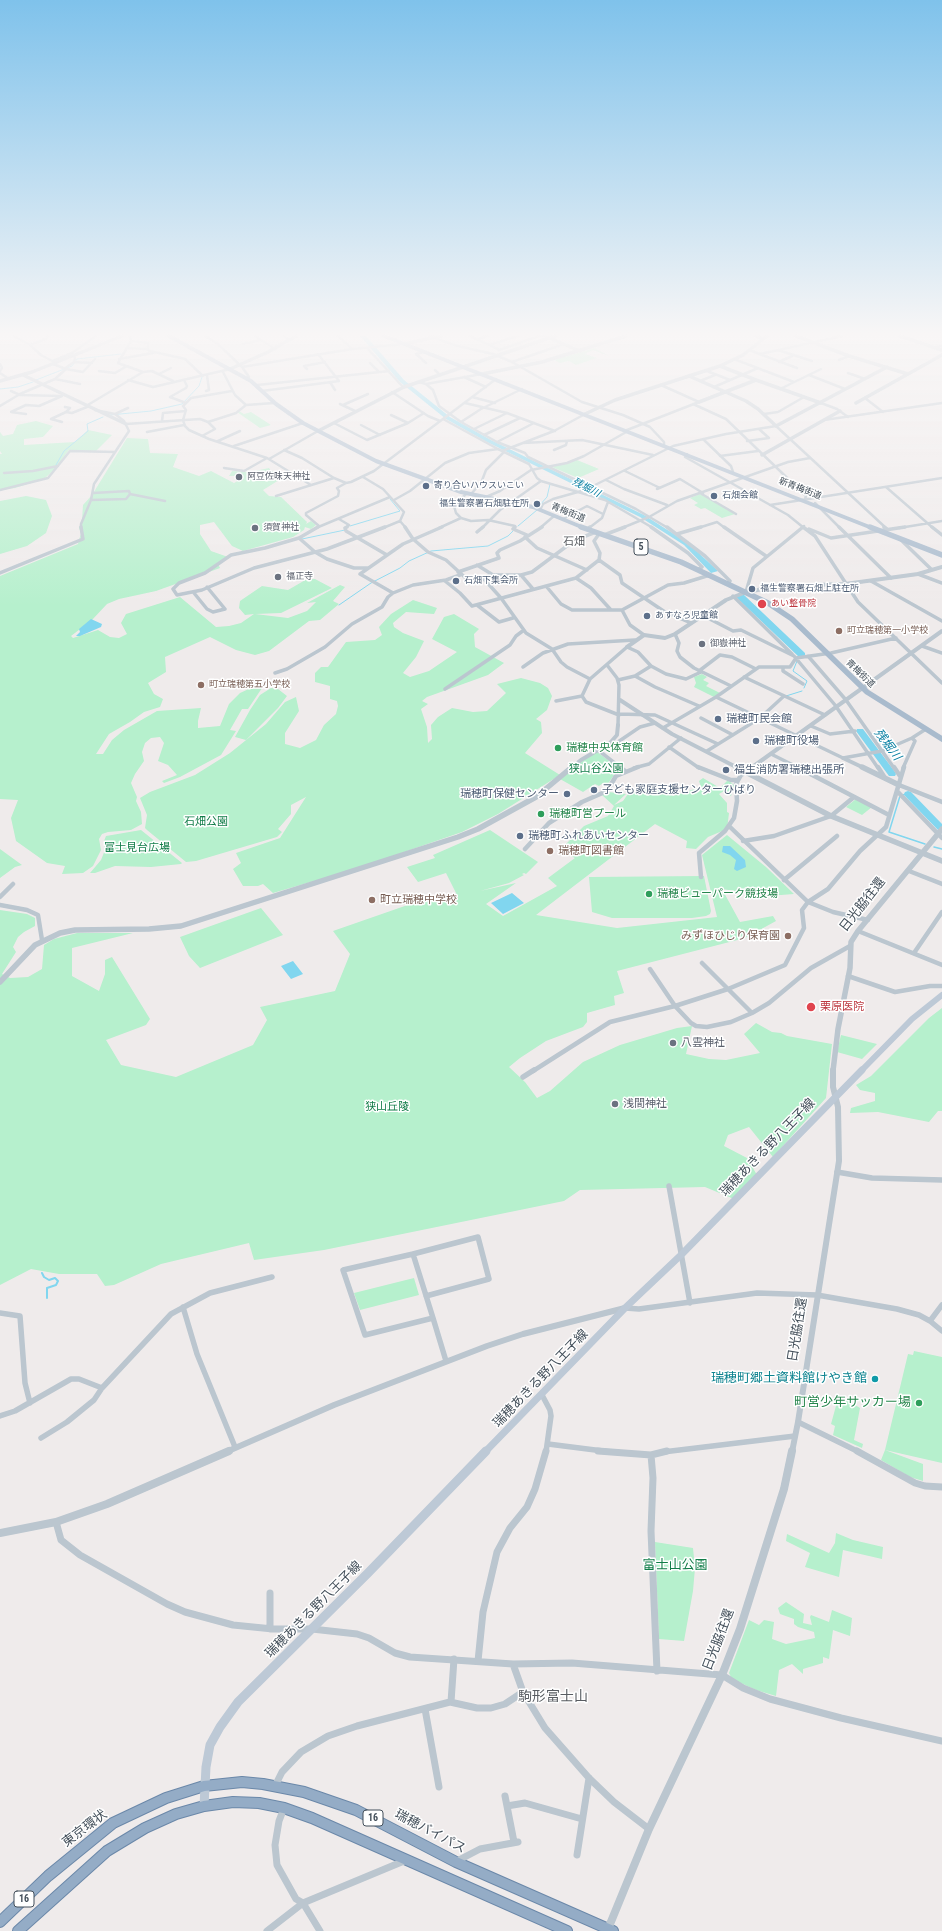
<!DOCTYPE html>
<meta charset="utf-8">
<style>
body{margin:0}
canvas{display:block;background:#efebeb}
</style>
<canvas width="942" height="1931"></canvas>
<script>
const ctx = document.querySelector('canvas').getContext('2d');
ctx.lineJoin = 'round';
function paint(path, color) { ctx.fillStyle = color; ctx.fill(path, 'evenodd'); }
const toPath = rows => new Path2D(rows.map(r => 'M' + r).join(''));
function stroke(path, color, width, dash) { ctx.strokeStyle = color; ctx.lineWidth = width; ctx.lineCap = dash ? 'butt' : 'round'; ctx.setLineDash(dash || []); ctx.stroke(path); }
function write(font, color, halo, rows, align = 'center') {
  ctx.font = font + ' "Roboto Condensed","Noto Sans JP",sans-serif'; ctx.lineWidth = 3; ctx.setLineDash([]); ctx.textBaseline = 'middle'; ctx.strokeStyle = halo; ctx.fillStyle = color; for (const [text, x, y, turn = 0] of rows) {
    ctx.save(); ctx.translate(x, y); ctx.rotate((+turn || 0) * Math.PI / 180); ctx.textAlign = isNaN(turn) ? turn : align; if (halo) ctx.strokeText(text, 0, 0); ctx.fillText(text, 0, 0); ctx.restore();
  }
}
paint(toPath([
 [594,348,609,356,593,350,585,354,597,358,576,365,569,361,560,363,554,360],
 [239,411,244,414,251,412,271,425,260,428,237,412],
 [36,421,53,426,43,437,24,439,24,445,75,442,88,430,112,435,95,452,69,450,56,468,44,479,15,488,0,490,0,454,2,454,0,451,0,432,3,436,13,434,17,425],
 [127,438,148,439,150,453,178,454,173,467,199,476,211,471,234,483,243,478,238,476,229,476,232,471,250,472,269,468,271,471,280,473,284,477,263,490,269,496,281,497,307,522,306,524,311,521,316,525,311,529,305,527,304,530,293,537,243,551,232,546,214,522,200,525,200,534,211,551,228,557,218,564,220,568,156,591,119,599,107,604,92,620,71,636,73,638,98,630,110,637,119,638,127,634,121,623,126,614,180,597,216,627,229,626,241,623,254,614,245,615,239,608,240,601,262,586,288,590,307,579,315,579,332,588,281,613,255,614,288,618,307,611,316,602,307,603,340,585,345,587,333,601,339,604,320,620,309,621,269,651,255,655,236,650,210,637,165,657,166,672,148,683,154,694,163,699,160,707,144,712,130,722,109,734,96,754,103,754,112,740,124,730,157,711,201,708,198,721,198,728,220,726,229,704,240,693,251,688,262,688,248,709,242,709,230,730,236,731,221,755,180,777,164,783,162,781,177,775,168,765,158,761,164,743,160,737,151,738,145,743,142,752,144,761,135,774,131,783,137,797,136,801,141,812,142,824,131,830,108,832,102,834,99,839,101,850,93,866,83,873,62,874,65,866,47,863,16,841,11,818,18,800,0,799,0,576,78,544,81,533,79,528,82,521,83,505,92,495],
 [577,460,599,469,578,478,552,467],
 [700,494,735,514,722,518,705,508,701,509,694,505,698,503,690,498],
 [26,496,46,500,52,516,46,533,27,546,0,554,0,501],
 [413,600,437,608,434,614,406,612,393,623,394,627,403,633,424,641,416,657,403,673,410,677,429,671,457,652,432,639,444,617,454,614,479,629,474,634,475,647,504,663,488,675,427,697,422,701,428,704,421,709,427,727,428,743,432,739,431,725,438,717,452,708,473,712,487,711,506,693,497,684,521,678,540,683,548,688,552,696,547,710,536,719,541,722,542,733,525,753,560,775,498,814,462,832,355,869,273,893,263,884,258,886,243,886,233,869,241,863,236,853,280,838,306,797,291,805,291,814,278,829,282,832,277,837,196,861,186,862,147,830,145,828,147,815,140,798,150,792,195,775,230,753,266,724,285,702,296,697,299,711,285,733,285,744,300,748,316,740,324,725,336,714,338,706,337,701,330,699,330,686,315,682,315,673,321,667,328,667,346,642,375,640,382,635,379,627,391,614],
 [702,674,707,677,703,680,709,683,706,686,720,693,714,697,694,687,696,683,694,677],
 [271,688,278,689,287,696,278,708,246,740,235,737,250,710,260,695],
 [597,752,619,768,607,785,603,783,599,786,595,784,583,792,560,779,582,761],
 [703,778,720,788,728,780,734,785,731,796,724,791,719,794,727,803,727,812,729,813,727,829,708,837,696,849,686,848,687,841,655,824,536,915,617,928,717,917,702,855,727,835,766,867,794,894,768,896,722,889,740,922,773,916,776,921,745,938,617,971,624,993,614,996,615,1005,587,1013,587,1022,583,1027,546,1041,520,1058,509,1067,525,1082,537,1098,550,1091,583,1062,620,1045,677,1028,692,1026,686,1054,709,1059,726,1060,760,1053,744,1034,756,1023,772,1032,781,1033,787,1036,832,1044,826,1098,773,1157,749,1127,728,1135,724,1146,747,1158,757,1175,734,1199,705,1187,580,1190,564,1201,324,1250,254,1260,249,1243,161,1264,114,1285,105,1286,97,1274,59,1274,31,1269,0,1285,0,910,27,914,35,918,35,926,24,932,18,937,13,947,16,952,2,974,10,978,28,977,42,969,44,945,54,939,77,933,133,933,72,948,72,976,99,991,105,974,105,960,112,957,150,1019,146,1025,106,1040,121,1065,176,1077,253,1045,267,1020,260,1007,335,991,350,954,333,931,422,900,447,899,458,897,446,873,418,882,407,867,435,858,433,855,490,830,538,862,526,874,524,873,522,874,524,875,509,883,480,891,516,883,486,904,503,916,557,886,548,878,575,858,560,850,584,826,608,816,614,806,602,795,608,792,626,794,614,805,623,801,630,791,646,785,662,784,673,796,701,787,699,781],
 [856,799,872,807,862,815,846,807],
 [141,830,182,863,181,864,151,867,115,866,95,873,90,873,101,860,105,850,104,841,106,836],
 [0,849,22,865,15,867,0,878],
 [704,876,711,911,710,914,706,916,692,918,612,918,592,912,589,877],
 [261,908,283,935,200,968,189,956,180,937],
 [942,1008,942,1111,938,1111,929,1122,878,1112,850,1113,851,1108,875,1101,875,1093,860,1090,856,1085,871,1076,929,1018],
 [841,1035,877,1044,862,1059,837,1052],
 [414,1278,419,1295,360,1310,354,1293],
 [914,1351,942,1357,942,1463,885,1450,923,1464,923,1481,910,1477,881,1460,885,1450,908,1354,913,1355],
 [839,1395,860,1408,854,1440,863,1444,862,1448,833,1435,835,1426,831,1424],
 [836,1533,853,1540,883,1547,882,1559,843,1550,839,1577,805,1567,810,1553,786,1541,787,1534,829,1553,835,1543],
 [655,1542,693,1548,695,1568,693,1591,684,1641,659,1639],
 [786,1602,804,1614,803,1623,812,1625,810,1617,811,1615,829,1622,832,1610,852,1618,850,1636,833,1630,829,1659,823,1657,823,1663,803,1669,803,1674,792,1664,779,1670,776,1696,756,1690,732,1679,729,1673,749,1620,759,1625,764,1620,774,1622,772,1639,786,1644,815,1638,814,1632,798,1627,794,1624,794,1619,780,1614,778,1608]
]), '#b6f0cd');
paint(toPath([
 [91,619,102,624,101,627,80,636,76,636,80,632,79,629],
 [723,846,730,846,745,860,746,867,737,871,734,869,736,860,730,855,722,852],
 [512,893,524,903,503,914,491,903],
 [293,961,303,974,291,979,281,966]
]), '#81d6ef');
stroke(toPath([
 [36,380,72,366,77,359,121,354],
 [0,389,18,387,33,382],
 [110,415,151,411,182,404,199,386,202,377],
 [56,465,64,451,88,431,87,424,103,417],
 [539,506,547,497,550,484],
 [350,526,400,511,390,499],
 [518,526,537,510],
 [302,539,345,530],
 [339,605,371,583,400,568,409,561,431,551,488,546,508,536,513,531],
 [797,661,793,671,807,681,804,688],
 [786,696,802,691]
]), '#81d6ef', 1);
stroke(toPath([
 [902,795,908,794],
 [900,796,889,832,925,844],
 [934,847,942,849]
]), '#81d6ef', 1.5);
stroke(toPath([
 [42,1273,44,1277,49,1280,55,1278,58,1281,56,1285,47,1288,47,1298]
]), '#81d6ef', 2);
paint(toPath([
 [360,336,366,336,404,380,450,417,491,440,644,515,688,543,718,571,711,573,684,545,640,517,487,442,446,419,400,382,360,336],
 [737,594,743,594,805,653,805,657,799,657,737,598,737,594],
 [857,729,863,729,895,772,896,774,895,776,889,776,856,731,857,729],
 [908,791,911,792,942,824,942,832,939,831,905,796,904,794,905,792,908,791]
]), '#81d6ef');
const trunk = toPath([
 [0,1922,48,1876,113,1823,166,1798,204,1786,242,1782,263,1784,304,1792,356,1810,456,1862,613,1931],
 [18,1931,107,1851,145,1828,176,1814,204,1806,233,1802,259,1803,284,1808,312,1818,567,1931]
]);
stroke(trunk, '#6b88a9', 12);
stroke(toPath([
 [14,336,30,345,41,355,56,363],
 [130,336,131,341,118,363,143,372],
 [205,336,218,344,242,367,249,377,246,378],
 [255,336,275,349],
 [284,336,290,340],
 [338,336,352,349],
 [430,336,454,345,493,354,512,362,582,402,623,415,650,427,664,442,664,445],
 [470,336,500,350],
 [477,339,487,336],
 [131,341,148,343,148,350,150,351,185,359,203,376],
 [243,344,261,340],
 [30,345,46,339,48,336],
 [489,345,518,336],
 [934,347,942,346],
 [127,348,148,349],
 [368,349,403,387],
 [499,350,539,336,545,336],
 [749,350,797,368],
 [778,350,812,361],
 [424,352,416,354,426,363],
 [760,354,842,336],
 [119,359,153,353],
 [734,359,794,382],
 [839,360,849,356],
 [53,361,72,353,96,336],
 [74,362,92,363],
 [512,362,564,344],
 [779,362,794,355],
 [370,363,379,372],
 [0,364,2,368,0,371],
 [53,364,66,369,83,372,95,359],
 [242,367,352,349,404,344],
 [64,369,74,362,75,358,72,353],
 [307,369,304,366,325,362],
 [435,370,440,375],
 [99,371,115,373,127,366],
 [707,371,730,380],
 [0,373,9,379],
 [848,373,865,379],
 [159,374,171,368],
 [809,375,845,389],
 [464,377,486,387],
 [55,379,80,384],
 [128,380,153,387,230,369],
 [700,381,715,375],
 [330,382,335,390],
 [419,382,426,384,433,390,439,406,461,422,497,442,525,453,528,457,636,509,668,528],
 [426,384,482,374],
 [257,385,389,371],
 [661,385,699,402],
 [714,387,758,368],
 [780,389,821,369],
 [11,391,20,395,60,396],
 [206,391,209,390,207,375],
 [262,391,339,381,318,354],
 [392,392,428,416,440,421],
 [170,397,186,403,183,406,186,410,183,420,185,426,189,430,209,439,267,458,311,485],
 [170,397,186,388,187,386,184,380],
 [472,397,495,403],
 [865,398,883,412],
 [186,403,191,398,232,391],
 [465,403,507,413,555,431],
 [821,403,837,409,848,417],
 [340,404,355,411],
 [693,404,726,419,806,496,805,499],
 [246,405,274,403],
 [343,405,368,394],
 [0,406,20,394,55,379,66,369],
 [86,406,143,372,152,371,173,381],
 [65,407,70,408,66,412],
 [26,414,11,412,26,405,39,406,62,396],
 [115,414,128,408],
 [764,414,778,412,804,397],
 [443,419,498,449],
 [824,420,942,403],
 [162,421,163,413,186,411],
 [62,422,51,419,66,412,72,413,87,407],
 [461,422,481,409,522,389],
 [334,423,367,440,408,423,391,415],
 [408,423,424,413],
 [126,424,200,419,208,422,236,413,246,405,235,395,223,372],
 [361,425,380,435],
 [474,429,507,413],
 [627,430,699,402],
 [147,432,184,425],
 [484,435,520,418],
 [202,436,215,429,208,422],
 [703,439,731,466,733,472],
 [218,441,240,431],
 [747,441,769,438,759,429],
 [497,442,534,423],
 [523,443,582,440,653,455],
 [234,446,303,423],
 [284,450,302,458,334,478,346,483,351,482,374,471,496,379],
 [554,450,566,445,567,441],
 [502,451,554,431,585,414],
 [687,454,685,457,788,515,804,528],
 [720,456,758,451],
 [269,459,318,431],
 [224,468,244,471,267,458],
 [625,471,660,488],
 [4,473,33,471,58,466],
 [363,477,383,489,404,512,400,521,383,528],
 [606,480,624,489,667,505],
 [886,487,933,528],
 [657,489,680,479,703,493],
 [0,490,48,478,70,451,115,452],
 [467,493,454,506,456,513,461,518,471,521,488,520,515,526,514,528],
 [700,493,736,514],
 [130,494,165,501],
 [471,494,481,483,486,470,504,452],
 [276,496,334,478],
 [486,497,500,491,531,470,567,463,584,456,628,431],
 [91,500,126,499,130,494,129,491,93,493],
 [394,500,410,491,445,463,469,453,498,449,529,464,537,478,541,481,605,500,653,528],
 [815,503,840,528],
 [770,505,942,478],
 [540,510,543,504,553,499,585,490,673,446,726,434,776,426,886,528],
 [339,519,349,525,345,528],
 [563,519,587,506,603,514],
 [400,521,406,528],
 [319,526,306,515,306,513,338,496,339,491,337,488,346,483],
 [81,528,81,524,91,500,94,484,129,431,124,421,115,414,95,410],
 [316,528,390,497],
 [439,528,461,518],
 [482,528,500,510,541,481],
 [540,528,554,516],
 [589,528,602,518,608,502],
 [622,528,649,517,677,501,788,462,810,458],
 [698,528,717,522,725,528],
 [802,528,804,526],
 [899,528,942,521]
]), '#bbc6cf', 2.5);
stroke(toPath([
 [318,527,299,538,265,548,231,555,205,573,179,583,173,589,177,595,202,590,254,568,327,549,385,527],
 [347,527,345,528,346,531,387,555],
 [405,527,413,539,428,552,446,560,469,581,493,575,521,575,532,572,575,540,596,532],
 [515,527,513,529,527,535],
 [651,527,688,553,702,567,699,569],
 [667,527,705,556,730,581,728,583],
 [724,527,766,556],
 [803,527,815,536,858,602,942,683],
 [839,527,891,578],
 [884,527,887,529],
 [932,527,942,535],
 [587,529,590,527],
 [809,529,831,538,905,527],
 [477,532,483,527],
 [677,534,701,527],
 [604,535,625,527],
 [525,537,537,548,587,570],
 [299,538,315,552,327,559,354,568,368,568],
 [899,538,931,569],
 [599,560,620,575,622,583,665,612,691,623],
 [477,565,493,575],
 [458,572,499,558,497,553,500,550,520,541,542,527],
 [0,573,83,539,81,527],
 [918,574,942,583],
 [521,575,533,589],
 [483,578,501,598,526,633,552,649,561,662,567,667,590,679],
 [576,578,591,588,611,610],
 [445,581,460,593,472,606,576,578,599,560,600,553,594,541,599,534],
 [871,581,942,621],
 [546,586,561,604,572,610,622,610,668,585,684,583,710,575],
 [746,592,753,568,803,527],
 [194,593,207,609,213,612,225,609,207,587],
 [393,593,360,574,403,544,442,527],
 [733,596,792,654],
 [477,605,499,622,513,618],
 [622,610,630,625,644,635],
 [702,615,733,631,741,630,794,656,835,705,878,768],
 [675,634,679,643,677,651,680,657,694,668,731,686],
 [922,646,942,653],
 [808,656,846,700,894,768],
 [607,665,617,678,619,685,618,725],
 [523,667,543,653,568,644,635,640],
 [783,668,783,671,803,684],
 [699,671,720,655,732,657,756,669],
 [275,673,287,669,325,647,352,624,382,607,388,597,393,593,413,585,446,580,460,575],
 [635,676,655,687,699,706],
 [744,677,825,715],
 [618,680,635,676,651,666],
 [445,689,510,645,516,636,524,630],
 [716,697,843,758,882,751,912,738,926,729],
 [556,701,582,696],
 [619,714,655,715,718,744],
 [619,715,586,702,582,696,590,679,627,647,638,652,651,666,666,674,686,679,701,672],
 [701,718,733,735],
 [811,726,830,734,855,731],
 [663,728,716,697,759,667,790,667,796,658,831,653,896,638],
 [612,746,640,727,655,723],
 [669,747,699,768],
 [598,750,621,768],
 [707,751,760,718,784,696],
 [771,754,799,768],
 [634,768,649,764,681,738],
 [903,768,915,741,912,738]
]), '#bbc6cf', 3.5);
stroke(toPath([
 [620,767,625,771],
 [698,767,731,780,737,780],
 [797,767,889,815],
 [878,767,885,778],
 [894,767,900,776],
 [899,785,942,802],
 [897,791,942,838],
 [729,826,808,902,833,912,868,920],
 [743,841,774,836,831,816,854,797],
 [525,849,549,823,582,802,607,791,616,776,638,767],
 [909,871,942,884],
 [701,877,699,853,725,831,734,818,737,801,736,784,741,775,746,772],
 [784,880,837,836],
 [0,897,13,884],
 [0,905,27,910,38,915,42,940],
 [858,931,942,965],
 [914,953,942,912],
 [702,963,752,1013],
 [650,969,675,1006,691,1023,696,1026,707,1027,731,1022,752,1013,769,1003,811,968,850,946],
 [848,976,895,992,930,986,942,986],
 [533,1071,610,1022,675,1006,728,989,785,965,804,928,802,910,808,902,828,889,860,851,886,827,904,767]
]), '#bbc6cf', 4.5);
stroke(toPath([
 [523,1077,534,1070],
 [837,1172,872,1178,942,1180],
 [669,1186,690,1303],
 [413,1254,478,1237,489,1279,426,1296],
 [413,1254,433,1318,365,1335,343,1270,413,1254],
 [183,1307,197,1354,235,1447],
 [625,1308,639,1309,757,1293,817,1295,897,1309,919,1315,930,1321,942,1331],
 [0,1313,20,1316,25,1383,30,1403],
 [433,1318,446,1361],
 [930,1321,942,1305],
 [542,1395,550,1410,551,1416,546,1452],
 [0,1416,15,1411,71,1379,79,1379,102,1388],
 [798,1422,859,1452],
 [41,1438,67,1422,94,1400,102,1388,171,1314,210,1293,272,1277],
 [548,1444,611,1452],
 [663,1452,795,1436]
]), '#bbc6cf', 5.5);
stroke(toPath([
 [598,1451,651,1455,667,1451],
 [857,1451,915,1483,925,1486,942,1487],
 [651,1455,653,1478,651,1531,657,1671],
 [56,1522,61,1540,80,1555,167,1604,185,1612,233,1625,273,1629,312,1629,357,1634,369,1638,395,1653,410,1657,513,1664,572,1663,722,1675,743,1688,770,1699,841,1718,942,1741],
 [270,1593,270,1629],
 [478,1661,483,1612,497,1552,510,1528,527,1507,535,1489,546,1451],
 [513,1664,523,1692,545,1728,589,1778,614,1802,649,1829],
 [451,1702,454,1659],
 [425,1709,439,1787],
 [275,1786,282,1772,301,1752,328,1736,357,1726,450,1702,477,1708,491,1708,505,1704,523,1692],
 [505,1796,514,1842],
 [507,1806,525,1803,582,1819],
 [284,1808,279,1821,275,1845,277,1865,296,1899,303,1903,320,1931],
 [577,1855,589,1778],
 [457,1861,480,1849,518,1842],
 [267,1931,303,1903,404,1861]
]), '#bbc6cf', 7);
stroke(toPath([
 [756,336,763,339],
 [796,336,849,356,908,374],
 [900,336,942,350],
 [547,337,580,351],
 [404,344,441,336],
 [230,369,268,352,296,336],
 [482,374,542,362,626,336],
 [23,375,126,424],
 [689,376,746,401,758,409,776,426,887,367],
 [756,380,821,403],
 [0,381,32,372,122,336],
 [699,402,756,380,720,366],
 [856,403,942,355],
 [585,414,615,400,720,366,743,355,767,336],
 [318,431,404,387,555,336],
 [762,455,840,411]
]), '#bbc6cf', 3.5);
stroke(toPath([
 [627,647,644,635,665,638,675,634,726,600,746,592,781,586,845,584,918,574,942,567],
 [620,700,672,734,738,768],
 [843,758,864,768],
 [571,768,581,760,610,743,617,735,618,725],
 [751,768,942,631]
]), '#bbc6cf', 4);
stroke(toPath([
 [736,767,831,816,942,861],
 [862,767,899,785],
 [746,772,753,767],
 [0,982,35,945,60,933,75,930,149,929,181,926,458,837,478,829,536,797,572,767],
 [833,1071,838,1029,850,968,851,942,858,931,942,829]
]), '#bbc6cf', 5.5);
stroke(toPath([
 [226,1452,334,1405,487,1346,523,1334,625,1308],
 [792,1452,798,1422,839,1161,838,1107,833,1087,833,1070]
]), '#bbc6cf', 6);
stroke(toPath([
 [0,1533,56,1522,107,1504,229,1451],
 [608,1929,649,1829,722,1675,740,1629,784,1489,792,1451]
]), '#bbc6cf', 8);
stroke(toPath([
 [861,1071,912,1019,942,995]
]), '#bdc9d6', 6);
stroke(toPath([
 [485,1452,625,1308,681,1255,862,1070]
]), '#bdc9d6', 7);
stroke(toPath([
 [204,1806,206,1767,210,1745,220,1727,238,1702,368,1573,486,1451]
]), '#bdc9d6', 9);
stroke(toPath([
 [169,336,251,381,276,404,303,423,376,461,461,492,533,507,584,528],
 [384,336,872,528]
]), '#a9bbcd', 4);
stroke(toPath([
 [581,527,681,562,768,603,792,619,867,692,942,739],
 [870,527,942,555]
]), '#a9bbcd', 5.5);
stroke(trunk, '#94acc6', 10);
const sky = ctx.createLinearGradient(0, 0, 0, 606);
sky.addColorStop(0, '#7fc2eb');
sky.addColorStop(0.55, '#f8f6f6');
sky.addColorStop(1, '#f8f6f600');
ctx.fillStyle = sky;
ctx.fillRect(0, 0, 942, 606);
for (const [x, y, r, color] of [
 [239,477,4,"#6b7280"],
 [426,486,4,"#5c6f8a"],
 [714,496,4,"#5c6f8a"],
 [537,504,4,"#5c6f8a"],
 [255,528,4,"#6b7280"],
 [278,577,4,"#6b7280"],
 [456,581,4,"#5c6f8a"],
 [752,589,4,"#5c6f8a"],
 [762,604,5,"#e0444e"],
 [647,616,4,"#5c6f8a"],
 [839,631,4,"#8d6e63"],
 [702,644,4,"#6b7280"],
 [201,685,4,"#8d6e63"],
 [718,719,4,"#5c6f8a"],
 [756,741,4,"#5c6f8a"],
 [558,748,4,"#2e9e5b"],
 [726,770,4,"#5c6f8a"],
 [594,790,4,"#5c6f8a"],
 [567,794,4,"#5c6f8a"],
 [541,814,4,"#2e9e5b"],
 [520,836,4,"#5c6f8a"],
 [550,851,4,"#8d6e63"],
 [649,894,4,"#2e9e5b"],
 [372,900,4,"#8d6e63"],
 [788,936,4,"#8d6e63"],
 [811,1007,5,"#e0444e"],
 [673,1043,4,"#6b7280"],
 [615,1104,4,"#6b7280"],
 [875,1379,4,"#0f9aa8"],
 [919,1403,4,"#2e9e5b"]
]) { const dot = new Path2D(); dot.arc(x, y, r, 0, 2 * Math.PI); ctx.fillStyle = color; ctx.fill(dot); stroke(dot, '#fff', 1.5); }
write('9px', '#5b616d', '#fff', [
 ["阿豆佐味天神社",247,477],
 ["須賀神社",263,528],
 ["福正寺",286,577],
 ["御嶽神社",710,644]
], 'left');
write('9px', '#4e5e75', '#fff', [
 ["寄り合いハウスいこい",434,486],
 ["石畑会館",722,496],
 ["福生警察署石畑駐在所",529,504,"right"],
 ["石畑下集会所",464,581],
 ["福生警察署石畑上駐在所",760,589],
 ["あすなろ児童館",655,616]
], 'left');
write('9px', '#434f5a', '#fff', [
 ["新青梅街道",800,489,21],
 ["青梅街道",568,513,22],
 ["青梅街道",860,674,44]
]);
write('9px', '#be3a42', '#fff', [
 ["あい整骨院",771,604]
], 'left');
write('9px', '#785e54', '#fff', [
 ["町立瑞穂第一小学校",847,631],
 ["町立瑞穂第五小学校",209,685]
], 'left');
write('italic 10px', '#077fa2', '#fff', [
 ["残堀川",586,488,27]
]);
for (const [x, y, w] of [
 [641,547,14],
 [373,1818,20],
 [24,1899,20]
]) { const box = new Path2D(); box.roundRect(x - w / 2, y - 8, w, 16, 3); ctx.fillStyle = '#fff'; ctx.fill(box); stroke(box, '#434f5a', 1); }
write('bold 10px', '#434f5a', null, [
 ["5",641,547],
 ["16",373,1818],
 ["16",24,1899]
]);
write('11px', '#585c61', '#fff', [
 ["石畑",574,542]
]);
write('11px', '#4e5e75', '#fff', [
 ["瑞穂町民会館",726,719],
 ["瑞穂町役場",764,741],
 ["福生消防署瑞穂出張所",734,770],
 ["子ども家庭支援センターひばり",602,790],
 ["瑞穂町保健センター",559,794,"right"],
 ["瑞穂町ふれあいセンター",528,836]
], 'left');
write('11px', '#27864d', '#fff', [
 ["瑞穂中央体育館",566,748],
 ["瑞穂町営プール",549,814],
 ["瑞穂ビューパーク競技場",657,894]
], 'left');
write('11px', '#127d49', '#fff', [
 ["狭山谷公園",596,769],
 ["石畑公園",206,822],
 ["富士見台広場",137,848],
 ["狭山丘陵",387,1107]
]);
write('11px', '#785e54', '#fff', [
 ["瑞穂町図書館",558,851],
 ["町立瑞穂中学校",380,900],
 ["みずほひじり保育園",780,936,"right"]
], 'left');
write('11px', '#be3a42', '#fff', [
 ["栗原医院",820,1007]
], 'left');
write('11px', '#5b616d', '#fff', [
 ["八雲神社",681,1043],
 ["浅間神社",623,1104]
], 'left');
write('italic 12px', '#077fa2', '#fff', [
 ["残堀川",887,745,53]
]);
write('13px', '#434f5a', '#fff', [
 ["日光脇往還",863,905,-52],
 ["瑞穂あきる野八王子線",768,1148,-46],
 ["日光脇往還",798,1330,-81],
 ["瑞穂あきる野八王子線",541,1379,-46],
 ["瑞穂あきる野八王子線",314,1610,-45],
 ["日光脇往還",719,1640,-69],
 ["東京環状",85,1829,-37],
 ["瑞穂バイパス",430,1832,28]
]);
write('13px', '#0d838f', '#fff', [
 ["瑞穂町郷土資料館けやき館",867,1379]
], 'right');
write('13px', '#27864d', '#fff', [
 ["町営少年サッカー場",911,1403]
], 'right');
write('13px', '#127d49', '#fff', [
 ["富士山公園",675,1566]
]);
write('14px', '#585c61', '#fff', [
 ["駒形富士山",553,1697]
]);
</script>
